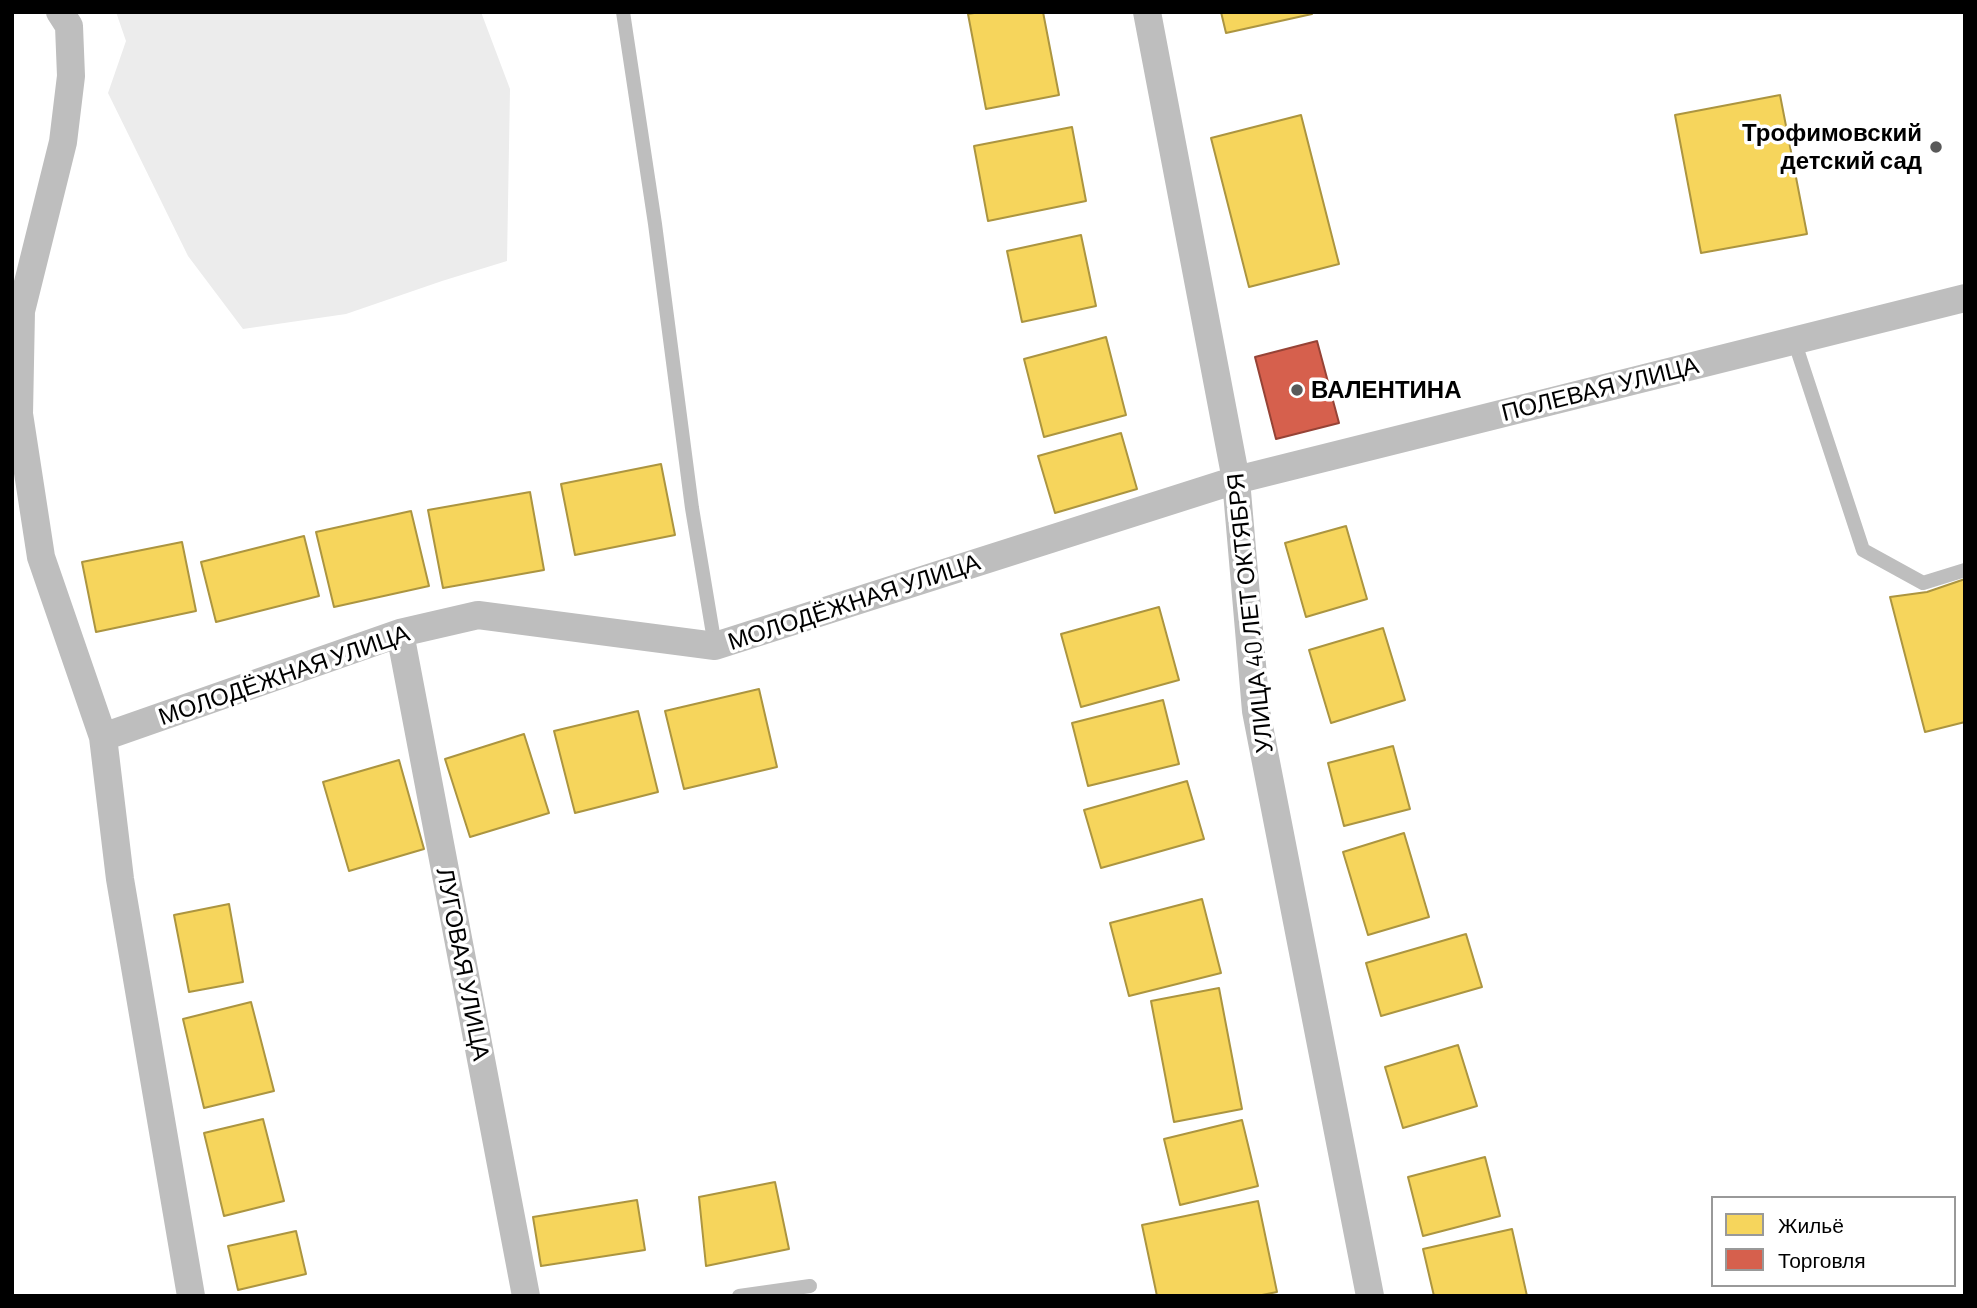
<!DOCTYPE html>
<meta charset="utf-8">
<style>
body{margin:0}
#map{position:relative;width:1977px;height:1308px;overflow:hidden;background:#fff;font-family:Barlow,sans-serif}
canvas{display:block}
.frame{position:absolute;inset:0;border:14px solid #000;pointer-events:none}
.legend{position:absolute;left:1711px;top:1196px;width:245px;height:91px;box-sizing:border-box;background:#fff;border:2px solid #999;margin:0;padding:9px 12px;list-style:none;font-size:21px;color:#000}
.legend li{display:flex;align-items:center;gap:14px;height:35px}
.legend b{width:35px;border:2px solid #999}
</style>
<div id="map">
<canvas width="1977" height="1308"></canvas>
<div class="frame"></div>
<ul class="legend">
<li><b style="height:19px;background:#f6d55c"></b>Жильё</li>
<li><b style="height:19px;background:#d6604d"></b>Торговля</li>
</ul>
</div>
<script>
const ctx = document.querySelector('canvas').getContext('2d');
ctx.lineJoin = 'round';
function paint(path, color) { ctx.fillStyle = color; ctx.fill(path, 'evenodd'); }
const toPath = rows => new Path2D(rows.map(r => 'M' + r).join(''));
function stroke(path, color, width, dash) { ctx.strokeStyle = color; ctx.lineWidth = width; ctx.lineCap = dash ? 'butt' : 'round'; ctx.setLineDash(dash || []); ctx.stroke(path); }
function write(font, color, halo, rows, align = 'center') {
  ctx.font = font + ' Barlow,sans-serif'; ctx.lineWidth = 7; ctx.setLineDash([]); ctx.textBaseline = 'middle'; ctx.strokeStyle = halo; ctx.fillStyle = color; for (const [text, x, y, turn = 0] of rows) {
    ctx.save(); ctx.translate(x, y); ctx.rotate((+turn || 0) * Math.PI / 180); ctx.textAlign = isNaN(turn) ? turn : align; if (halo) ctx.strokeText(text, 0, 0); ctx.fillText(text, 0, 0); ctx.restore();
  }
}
paint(toPath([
 [116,12,481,12,510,89,507,261,442,281,346,314,243,329,188,256,108,93,126,41]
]), '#ececec');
const homes = toPath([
 [980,12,1043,12,1059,95,986,109,968,14,980,12],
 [1221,12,1311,12,1312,14,1226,33,1221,12],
 [1780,95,1807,234,1701,253,1675,115,1780,95],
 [1301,115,1339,264,1249,287,1211,138,1301,115],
 [1072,127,1086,201,988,221,974,146,1072,127],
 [1081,235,1096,306,1022,322,1007,251,1081,235],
 [1106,337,1126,415,1044,437,1024,359,1106,337],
 [1121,433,1137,489,1055,513,1038,456,1121,433],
 [661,464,675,535,575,555,561,484,661,464],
 [530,492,544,570,443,588,428,510,530,492],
 [411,511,429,586,334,607,316,532,411,511],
 [1346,526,1367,599,1306,617,1285,543,1346,526],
 [304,536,319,596,216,622,201,562,304,536],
 [182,542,196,611,96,632,82,562,182,542],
 [1965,579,1965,722,1925,732,1890,597,1927,592,1965,579],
 [1159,607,1179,680,1081,707,1061,634,1159,607],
 [1383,628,1405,700,1331,723,1309,650,1383,628],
 [759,689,777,767,684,789,665,711,759,689],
 [1163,700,1179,764,1088,786,1072,723,1163,700],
 [638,711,658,792,575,813,554,731,638,711],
 [524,734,549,813,470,837,445,759,524,734],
 [1393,746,1410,809,1344,826,1328,763,1393,746],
 [399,760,424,849,349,871,323,782,399,760],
 [1187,781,1204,839,1101,868,1084,810,1187,781],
 [1404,833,1429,917,1368,935,1343,852,1404,833],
 [1202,899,1221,973,1129,996,1110,923,1202,899],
 [229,904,243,982,189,992,174,915,229,904],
 [1466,934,1482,987,1381,1016,1366,963,1466,934],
 [1219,988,1242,1109,1174,1122,1151,1001,1219,988],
 [251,1002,274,1091,204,1108,183,1019,251,1002],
 [1458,1045,1477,1106,1403,1128,1385,1067,1458,1045],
 [263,1119,284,1201,224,1216,204,1133,263,1119],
 [1242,1120,1258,1186,1180,1205,1164,1139,1242,1120],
 [1485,1157,1500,1216,1423,1236,1408,1177,1485,1157],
 [775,1182,789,1249,706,1266,699,1197,775,1182],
 [637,1200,645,1250,541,1266,533,1217,637,1200],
 [1258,1201,1277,1292,1257,1296,1157,1296,1142,1225,1258,1201],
 [1512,1229,1527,1296,1434,1296,1423,1249,1512,1229],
 [296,1231,306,1274,238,1290,228,1246,296,1231]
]);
paint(homes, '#f6d55c');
stroke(homes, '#ac9540', 2);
const shops = toPath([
 [1317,341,1339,423,1276,439,1255,357,1317,341]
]);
paint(shops, '#d6604d');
stroke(shops, '#964336', 2);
stroke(toPath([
 [623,12,655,224,692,508,715,646],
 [1794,340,1863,550,1923,583,1965,570],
 [739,1296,810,1286]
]), '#bebebe', 14);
stroke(toPath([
 [60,12,69,26,71,76,63,142,21,311,19,414,41,557,103,737,120,879,191,1296],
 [1147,12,1236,480,1256,711,1370,1296],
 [400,633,526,1296],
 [103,737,400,633,478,615,715,646,1236,480,1965,298]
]), '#bebebe', 28);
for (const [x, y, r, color] of [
 [1936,147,7,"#595959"],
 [1297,390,7,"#595959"]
]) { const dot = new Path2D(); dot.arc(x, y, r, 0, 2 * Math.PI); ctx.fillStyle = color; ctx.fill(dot); stroke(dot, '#fff', 2.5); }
write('bold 24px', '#000', '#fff', [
 ["Трофимовский",1922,133],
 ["детский сад",1922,161],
 ["ВАЛЕНТИНА",1311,390,"left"]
], 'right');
write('24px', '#000', '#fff', [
 ["ПОЛЕВАЯ УЛИЦА",1600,389,-14],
 ["МОЛОДЁЖНАЯ УЛИЦА",854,602,-18],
 ["УЛИЦА 40 ЛЕТ ОКТЯБРЯ",1250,613,-96],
 ["МОЛОДЁЖНАЯ УЛИЦА",284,675,-19],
 ["ЛУГОВАЯ УЛИЦА",463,964,79]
]);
</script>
